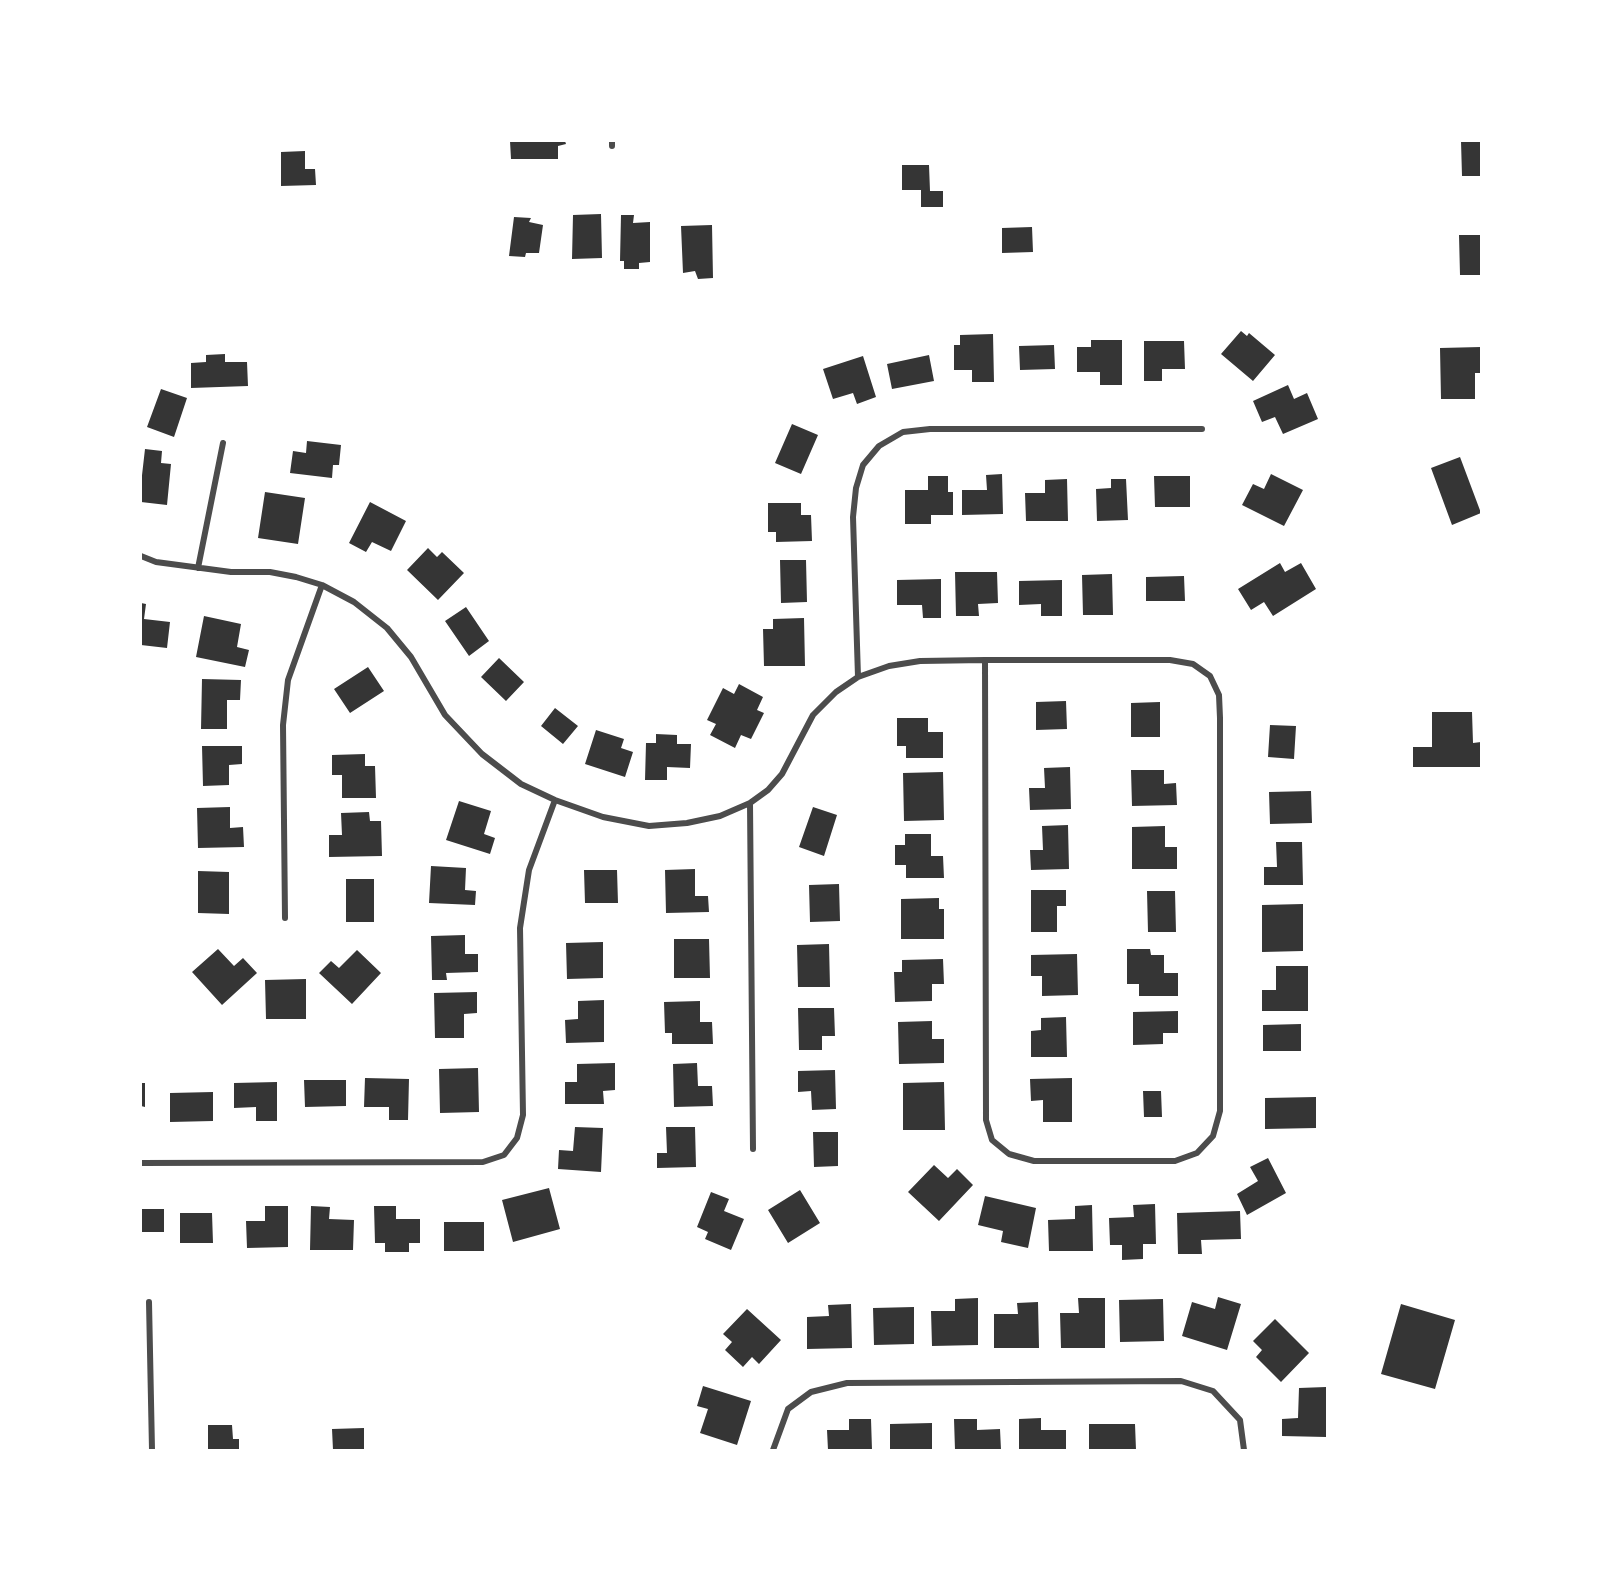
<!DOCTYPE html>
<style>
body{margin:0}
#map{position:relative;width:1622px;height:1591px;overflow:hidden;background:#fff;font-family:Bitter,serif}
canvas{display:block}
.frame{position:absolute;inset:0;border:142px solid #fff;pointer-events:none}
</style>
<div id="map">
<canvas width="1622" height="1591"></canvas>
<div class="frame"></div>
</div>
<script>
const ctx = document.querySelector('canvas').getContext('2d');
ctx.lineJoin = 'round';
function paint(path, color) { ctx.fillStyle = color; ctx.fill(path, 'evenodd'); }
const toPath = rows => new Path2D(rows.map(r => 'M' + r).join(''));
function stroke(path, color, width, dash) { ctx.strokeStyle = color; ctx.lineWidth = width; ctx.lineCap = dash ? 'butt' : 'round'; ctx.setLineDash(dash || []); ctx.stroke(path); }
paint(toPath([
 [510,141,565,141,566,144,558,146,558,159,511,159],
 [1461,141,1481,141,1481,176,1462,176],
 [305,151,305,169,315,169,316,185,281,186,281,152],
 [902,165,929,165,930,191,943,191,943,207,921,207,921,190,902,190],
 [601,214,602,258,572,259,573,215],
 [621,215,634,215,633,223,650,222,650,262,639,263,639,269,624,269,624,261,620,261],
 [514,217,531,218,529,222,543,225,539,253,526,253,525,257,509,256],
 [712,225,713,278,698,279,695,271,683,273,681,226],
 [1032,227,1033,252,1002,253,1002,228],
 [1459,235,1481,235,1481,275,1460,275],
 [1241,331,1247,336,1249,333,1275,355,1253,381,1221,354],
 [993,334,994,382,972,382,972,370,954,370,954,345,960,345,960,335],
 [1091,340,1122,340,1122,385,1100,385,1100,372,1077,372,1077,347,1091,347],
 [1144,341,1184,341,1185,369,1162,369,1162,381,1144,381],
 [1054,345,1055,369,1020,370,1019,346],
 [1481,347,1481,373,1475,373,1475,399,1441,399,1440,348],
 [225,354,225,362,247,362,248,386,191,388,191,363,206,362,206,355],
 [929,355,934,381,892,389,887,364],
 [863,356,876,397,857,404,853,393,833,399,823,369],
 [1288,385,1294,399,1307,393,1318,419,1283,434,1275,417,1262,422,1253,401],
 [161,389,187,398,174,437,147,427],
 [792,424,818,435,801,474,775,463],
 [307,441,341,445,339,465,333,465,332,478,290,473,293,451,306,453],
 [145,449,162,451,161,463,171,464,167,505,141,502,141,484],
 [1460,457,1481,513,1452,525,1431,468],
 [1002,474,1003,514,962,515,962,490,987,490,986,475],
 [1271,474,1303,490,1284,526,1242,505,1253,484,1264,489],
 [928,476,948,476,948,492,953,492,953,515,931,515,931,524,905,524,905,490,928,490],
 [1154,476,1190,476,1190,507,1155,507],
 [1067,479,1068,521,1026,521,1025,493,1045,493,1045,480],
 [1111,479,1126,479,1128,520,1097,521,1096,489,1111,488],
 [265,492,305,498,298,544,258,538],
 [370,502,406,521,391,551,372,542,366,552,349,543],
 [768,503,801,503,801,515,811,515,812,541,776,542,776,532,768,532],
 [428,548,437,557,442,552,464,573,438,600,407,570],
 [780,560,806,560,807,602,781,603],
 [1280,563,1285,572,1301,563,1316,589,1273,616,1264,602,1251,610,1238,589],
 [955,572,997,572,998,603,978,604,979,616,956,616],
 [1112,574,1113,615,1083,615,1082,575],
 [1184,576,1185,601,1146,601,1146,577],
 [941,579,941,618,923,618,922,605,897,605,897,580],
 [1062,580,1062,616,1041,616,1041,604,1019,605,1019,581],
 [141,603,146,604,144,619,170,622,167,648,141,645],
 [466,607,489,641,469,656,445,621],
 [204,616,241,624,237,647,249,650,245,667,196,657],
 [804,618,805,666,764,666,763,629,773,629,773,619],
 [499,658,524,682,506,701,481,677],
 [368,667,384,691,350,713,334,689],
 [202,679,241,680,240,700,227,700,227,729,201,729],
 [739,684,763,697,757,710,764,713,751,739,741,735,735,748,710,735,716,724,707,720,723,688,734,694],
 [1066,701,1067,729,1036,730,1036,702],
 [1160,702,1160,737,1131,737,1131,703],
 [555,708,578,726,563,744,541,726],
 [1432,712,1472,712,1473,743,1481,742,1481,767,1413,767,1413,747,1432,747],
 [897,718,928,718,928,732,943,732,943,758,906,758,906,746,897,746],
 [1270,725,1296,726,1294,759,1268,757],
 [596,730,624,739,621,748,633,752,625,777,585,764],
 [656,734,677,735,677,744,691,744,690,768,667,767,667,780,645,780,646,743,656,743],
 [202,746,242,746,242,764,229,765,229,785,203,786],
 [365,754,365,766,375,766,376,798,342,798,342,775,332,775,332,755],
 [1070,767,1071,809,1030,810,1029,788,1045,788,1044,768],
 [1131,770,1164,770,1164,784,1176,783,1177,805,1132,806],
 [943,772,944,820,904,821,903,773],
 [1311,791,1312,823,1270,824,1269,792],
 [459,801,491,811,484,834,495,838,490,854,446,840],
 [230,807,230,828,243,827,244,847,198,848,197,808],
 [813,807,837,815,824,856,799,847],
 [369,812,370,821,381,821,382,856,329,857,329,835,342,835,341,813],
 [1068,825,1069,869,1031,870,1030,850,1043,850,1042,826],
 [1165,826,1165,847,1177,847,1177,869,1132,869,1132,827],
 [905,834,931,834,931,856,943,856,944,878,906,878,906,865,895,865,895,845,905,845],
 [1276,842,1302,842,1303,885,1264,885,1264,867,1277,867],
 [431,866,466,868,465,890,476,891,475,905,429,903],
 [695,869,695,896,708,896,709,912,666,913,665,870],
 [584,870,617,870,618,903,585,903],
 [198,871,229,872,229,914,198,913],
 [346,879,374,879,374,922,346,922],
 [839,884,840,921,810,922,809,885],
 [1031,890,1066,890,1066,906,1057,906,1057,932,1031,932],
 [1147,891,1175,891,1176,932,1148,932],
 [939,898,939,909,944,909,944,939,901,939,901,899],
 [1303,904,1303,951,1262,952,1262,905],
 [465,935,465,954,478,954,478,972,446,973,447,980,432,980,431,936],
 [674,939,709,939,710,978,674,978],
 [603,942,603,978,567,979,566,943],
 [829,944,830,987,798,987,797,945],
 [218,949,234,966,243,958,257,973,222,1005,192,972],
 [1127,949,1150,949,1151,955,1164,955,1164,973,1178,973,1178,996,1139,996,1139,984,1127,984],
 [357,950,381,973,352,1004,319,973,331,961,339,968],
 [1077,954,1078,995,1042,996,1042,976,1031,976,1031,955],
 [943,959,944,984,932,984,932,1001,895,1002,894,972,902,972,902,960],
 [1276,966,1308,966,1308,1011,1262,1011,1262,990,1276,990],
 [306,979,306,1019,266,1019,265,980],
 [477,992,477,1013,464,1014,464,1038,435,1038,434,993],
 [604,1000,604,1042,566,1043,565,1020,578,1019,578,1001],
 [700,1001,700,1022,712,1022,713,1044,672,1044,672,1033,665,1033,664,1002],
 [798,1008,834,1008,835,1036,822,1036,822,1050,799,1050],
 [1178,1011,1178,1033,1163,1033,1163,1044,1133,1045,1133,1012],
 [1066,1017,1067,1057,1031,1057,1031,1031,1041,1030,1041,1018],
 [932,1021,932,1039,944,1039,944,1063,899,1064,898,1022],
 [1301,1024,1301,1051,1263,1051,1263,1025],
 [615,1063,615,1090,603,1091,604,1104,565,1104,565,1082,577,1082,577,1064],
 [697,1063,698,1086,712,1086,713,1106,674,1107,673,1064],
 [478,1068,479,1112,440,1113,439,1069],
 [835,1070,836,1109,812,1110,811,1091,798,1092,798,1071],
 [365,1078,409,1079,408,1120,389,1120,389,1107,364,1107],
 [1072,1078,1072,1122,1043,1122,1043,1100,1031,1101,1030,1079],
 [304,1080,346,1080,346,1106,305,1107],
 [277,1082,277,1121,256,1121,256,1107,234,1108,234,1083],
 [944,1082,945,1130,903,1130,903,1083],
 [141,1083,145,1083,145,1107,141,1106],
 [1143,1091,1161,1091,1162,1117,1144,1117],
 [213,1092,213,1121,170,1122,170,1093],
 [1316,1097,1316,1128,1265,1129,1265,1098],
 [575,1127,603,1128,601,1172,558,1169,559,1150,573,1151],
 [666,1127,695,1127,696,1167,657,1168,657,1153,667,1153],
 [813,1132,838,1132,838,1166,814,1167],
 [1268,1158,1286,1193,1247,1215,1237,1194,1258,1181,1250,1167],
 [934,1165,948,1178,957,1169,973,1185,939,1221,908,1192],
 [549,1188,560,1229,513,1242,502,1200],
 [800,1190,820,1223,788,1243,768,1210],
 [711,1192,729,1199,724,1211,744,1219,731,1250,705,1239,708,1232,697,1227],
 [985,1196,1036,1208,1028,1248,1001,1242,1003,1231,978,1225],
 [1155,1204,1156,1244,1143,1244,1143,1259,1122,1260,1122,1245,1110,1245,1109,1218,1134,1217,1133,1205],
 [1092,1205,1093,1251,1049,1251,1048,1220,1075,1219,1075,1206],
 [265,1206,288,1206,288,1247,247,1248,246,1221,265,1221],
 [311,1206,330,1207,329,1219,354,1220,353,1250,310,1250],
 [374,1206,396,1206,396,1219,420,1219,420,1243,409,1243,409,1252,385,1252,385,1243,375,1243],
 [141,1209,164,1209,164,1232,141,1232],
 [1240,1211,1241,1239,1201,1240,1202,1254,1178,1254,1177,1213],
 [180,1213,212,1213,213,1243,180,1243],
 [444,1222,484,1222,484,1251,444,1251],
 [1218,1297,1241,1304,1227,1350,1182,1336,1192,1302,1215,1309],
 [978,1298,978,1345,932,1346,931,1311,955,1311,955,1299],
 [1078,1298,1105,1298,1105,1348,1061,1348,1060,1313,1079,1313],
 [1163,1299,1164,1341,1120,1342,1119,1300],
 [1038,1302,1039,1348,994,1348,994,1314,1018,1314,1017,1303],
 [851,1304,852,1348,807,1349,807,1317,829,1316,828,1305],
 [1401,1304,1455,1320,1435,1389,1381,1374],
 [914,1307,914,1344,874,1345,873,1308],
 [747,1309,781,1340,759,1364,752,1357,743,1367,725,1350,732,1342,723,1334],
 [1275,1319,1309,1353,1281,1382,1256,1357,1262,1350,1253,1341],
 [703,1386,751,1401,737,1445,700,1433,708,1409,697,1406],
 [1326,1387,1326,1437,1282,1436,1282,1419,1298,1418,1299,1388],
 [1041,1418,1041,1430,1066,1430,1066,1450,1019,1450,1019,1419],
 [849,1419,871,1419,872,1450,828,1450,827,1430,849,1430],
 [954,1419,977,1419,977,1430,1000,1429,1001,1450,955,1450],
 [932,1423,932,1450,890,1450,890,1424],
 [1089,1424,1135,1424,1136,1450,1089,1450],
 [208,1425,232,1425,233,1439,239,1439,239,1450,208,1450],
 [364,1428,364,1450,333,1450,332,1429]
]), '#353535');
stroke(toPath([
 [612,141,612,146],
 [141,556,156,562,231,572,270,572,296,577,322,585,354,602,387,628,411,657,445,715,482,754,521,784,555,800,603,817,649,826,687,823,720,816,750,803,768,790,782,774,813,715,836,692,858,677,889,666,920,661,985,660,1170,660,1193,664,1210,676,1219,695,1220,718,1220,1111,1213,1136,1197,1153,1175,1161,1034,1161,1009,1154,992,1140,986,1120,985,660],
 [198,568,223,443],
 [858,677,853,517,856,488,863,465,879,446,903,432,930,429,1202,429],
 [750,803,753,1149],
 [285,918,283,725,288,680,322,585],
 [141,1163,483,1162,504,1155,517,1138,523,1115,520,928,529,870,555,800],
 [149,1302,152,1450],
 [773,1450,788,1409,811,1392,847,1383,1181,1381,1213,1391,1240,1420,1244,1450]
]), '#4c4c4c', 6);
</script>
